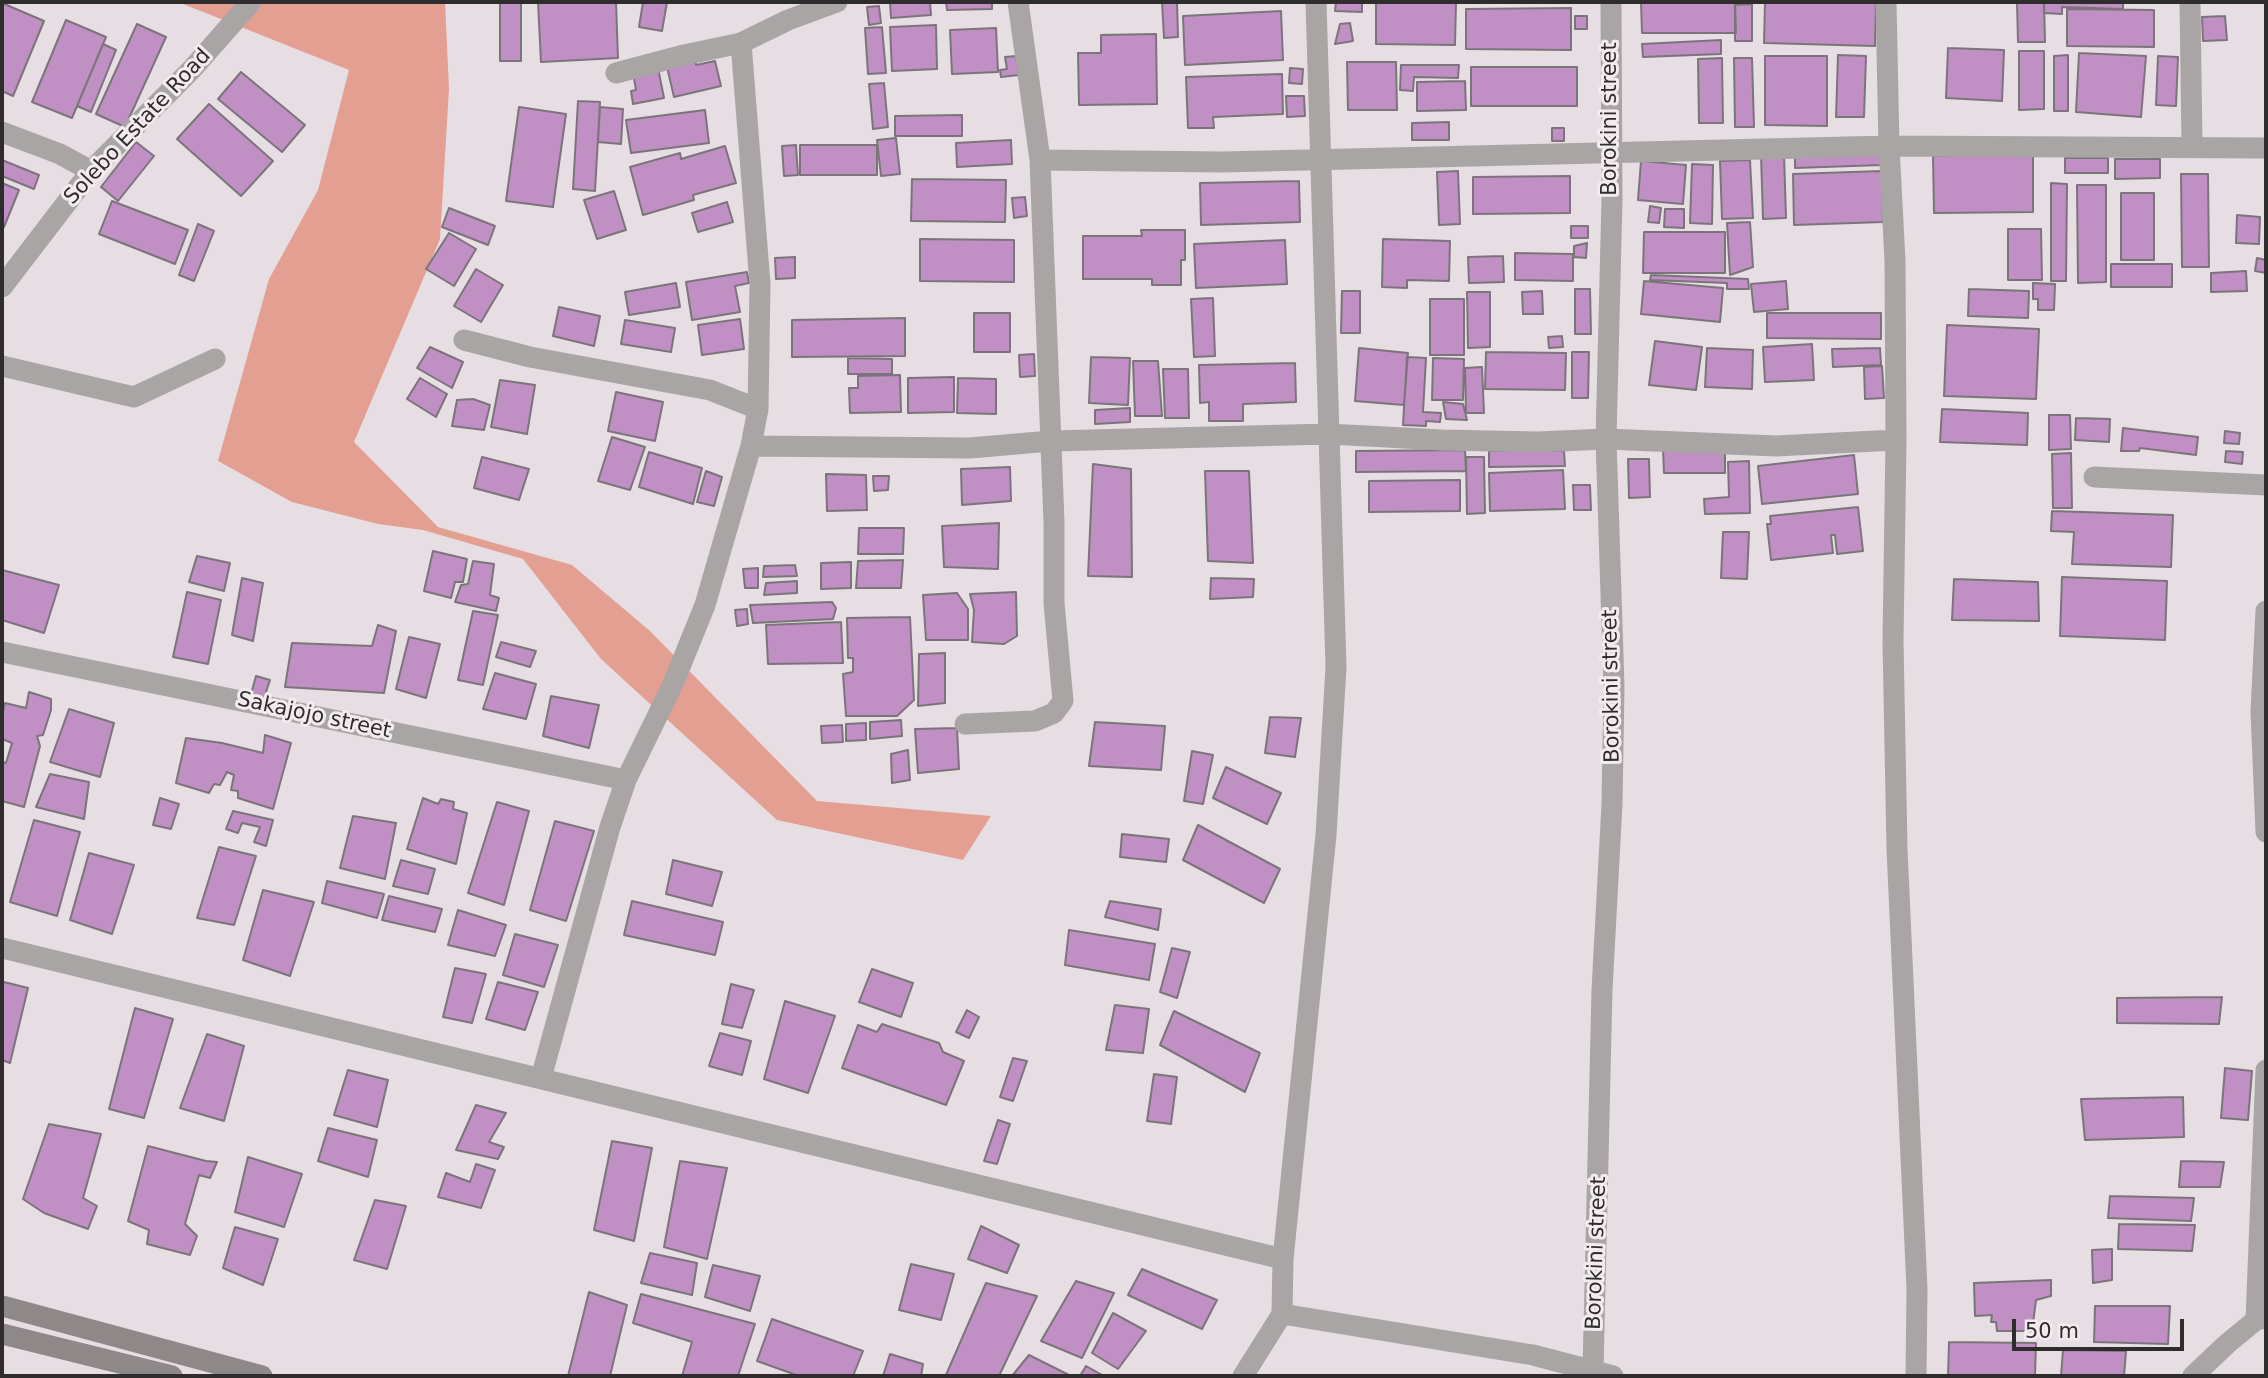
<!DOCTYPE html>
<style>
body{margin:0}
#map{position:relative;width:2268px;height:1378px;overflow:hidden;background:#e6dee2;font-family:"DejaVu Sans",sans-serif}
canvas{display:block}
.frame{position:absolute;inset:0;border:4px solid #2f2c2d;pointer-events:none}
.scale{position:absolute;left:2012px;top:1319px;width:172px;height:32px;box-sizing:border-box;border:4px solid #2f2c2d;border-top:0;padding-left:9px;font-size:21px;line-height:24px;white-space:nowrap;color:#2f2c2d;-webkit-text-stroke:5px #f3ebef;paint-order:stroke}
</style>
<div id="map">
<canvas width="2268" height="1378"></canvas>
<div class="frame"></div>
<div class="scale">50 m</div>
</div>
<script>
const ctx = document.querySelector('canvas').getContext('2d');
ctx.lineJoin = 'round';
function paint(path, color) { ctx.fillStyle = color; ctx.fill(path, 'evenodd'); }
const toPath = rows => new Path2D(rows.map(r => 'M' + r).join(''));
function stroke(path, color, width, dash) { ctx.strokeStyle = color; ctx.lineWidth = width; ctx.lineCap = dash ? 'butt' : 'round'; ctx.setLineDash(dash || []); ctx.stroke(path); }
function write(font, color, halo, rows, align = 'center') {
  ctx.font = font + ' "DejaVu Sans",sans-serif'; ctx.lineWidth = 6; ctx.setLineDash([]); ctx.textBaseline = 'middle'; ctx.strokeStyle = halo; ctx.fillStyle = color; for (const [text, x, y, turn = 0] of rows) {
    ctx.save(); ctx.translate(x, y); ctx.rotate((+turn || 0) * Math.PI / 180); ctx.textAlign = isNaN(turn) ? turn : align; if (halo) ctx.strokeText(text, 0, 0); ctx.fillText(text, 0, 0); ctx.restore();
  }
}
paint(toPath([
 [178,2,445,2,449,89,440,239,354,442,438,527,572,565,650,631,817,801,991,816,963,860,777,820,601,659,523,559,423,530,378,524,292,502,218,461,269,279,318,190,349,70]
]), '#e49f93');
const building = toPath([
 [500,2,521,2,521,61,500,61,500,2],
 [538,2,616,2,618,58,541,62,538,2],
 [643,2,667,2,662,31,639,27,643,2],
 [890,2,930,2,931,15,891,18,890,2],
 [946,2,992,2,992,9,947,10,946,2],
 [1162,2,1177,2,1178,37,1164,38,1162,2],
 [1336,2,1362,2,1362,12,1335,11,1336,2],
 [1376,2,1456,2,1455,45,1376,44,1376,2],
 [1641,2,1735,2,1736,33,1642,33,1641,2],
 [1765,2,1876,2,1875,46,1764,43,1765,2],
 [2017,2,2044,2,2045,42,2018,42,2017,2],
 [2044,2,2123,2,2123,9,2062,7,2062,14,2044,13,2044,2],
 [2,3,44,21,13,96,2,91,2,3],
 [1752,4,1752,41,1735,41,1735,5,1752,4],
 [879,6,881,23,869,25,867,7,879,6],
 [1571,8,1571,50,1466,49,1466,9,1571,8],
 [2067,9,2154,10,2154,47,2067,46,2067,9],
 [1281,11,1283,60,1185,65,1183,16,1281,11],
 [1575,16,1587,16,1587,29,1575,29,1575,16],
 [2225,16,2227,40,2203,41,2202,17,2225,16],
 [66,20,106,37,72,118,32,102,66,20],
 [1350,23,1353,41,1335,44,1340,24,1350,23],
 [137,24,166,37,125,127,96,114,137,24],
 [936,25,937,69,892,71,890,27,936,25],
 [882,27,886,73,868,74,865,28,882,27],
 [996,28,998,72,952,74,950,30,996,28],
 [1156,34,1157,104,1079,105,1078,53,1101,53,1101,35,1156,34],
 [1721,40,1721,54,1643,57,1642,44,1721,40],
 [103,44,116,50,91,112,77,106,103,44],
 [1948,48,2004,50,2002,101,1946,98,1948,48],
 [2019,51,2044,51,2044,109,2019,110,2019,51],
 [2079,53,2146,56,2141,117,2076,112,2079,53],
 [1838,55,1866,56,1864,117,1836,117,1838,55],
 [2068,55,2068,111,2054,111,2054,56,2068,55],
 [1016,56,1019,75,1001,77,1000,70,1007,69,1005,57,1016,56],
 [1765,56,1827,56,1827,126,1765,125,1765,56],
 [2158,56,2178,57,2176,106,2156,105,2158,56],
 [1722,58,1723,123,1699,123,1698,59,1722,58],
 [1734,58,1752,58,1754,127,1735,127,1734,58],
 [695,60,696,65,715,61,721,86,674,97,667,67,695,60],
 [1347,62,1396,62,1397,110,1348,110,1347,62],
 [1401,65,1459,65,1458,78,1414,77,1413,91,1400,90,1401,65],
 [1471,67,1577,67,1577,106,1471,106,1471,67],
 [658,68,664,98,633,104,631,91,636,90,633,73,658,68],
 [1290,68,1303,69,1302,84,1289,83,1290,68],
 [241,72,305,125,282,152,218,99,241,72],
 [1282,74,1283,114,1213,117,1214,128,1188,128,1186,77,1282,74],
 [1465,81,1466,110,1417,111,1417,82,1465,81],
 [884,83,888,127,873,129,869,84,884,83],
 [1286,96,1304,96,1305,116,1287,117,1286,96],
 [578,101,600,102,595,191,573,189,578,101],
 [209,104,273,161,241,196,177,139,209,104],
 [519,107,566,114,553,207,506,201,519,107],
 [600,107,623,109,621,144,598,142,600,107],
 [705,110,709,143,631,153,626,120,705,110],
 [962,115,962,136,895,136,895,116,962,115],
 [1449,122,1449,140,1412,140,1412,123,1449,122],
 [1552,128,1564,128,1564,141,1552,141,1552,128],
 [896,138,900,174,881,176,877,140,896,138],
 [1011,140,1012,164,957,167,956,143,1011,140],
 [136,142,154,156,118,201,101,187,136,142],
 [796,145,798,175,784,176,782,146,796,145],
 [800,145,877,145,877,175,800,175,800,145],
 [725,146,736,183,693,195,694,200,643,215,630,167,680,153,681,159,725,146],
 [1882,152,1882,165,1795,168,1795,155,1882,152],
 [1784,154,1786,218,1763,219,1761,155,1784,154],
 [2033,155,2033,212,1934,213,1933,156,2033,155],
 [2065,158,2108,158,2108,173,2065,173,2065,158],
 [2115,159,2160,159,2160,178,2115,179,2115,159],
 [2,160,39,175,34,189,2,176,2,160],
 [1750,160,1753,218,1722,219,1720,161,1750,160],
 [1641,161,1686,165,1683,204,1638,200,1641,161],
 [1692,164,1713,165,1712,224,1690,223,1692,164],
 [1458,171,1460,224,1439,225,1437,172,1458,171],
 [1882,171,1883,222,1794,225,1793,174,1882,171],
 [2181,174,2208,174,2209,267,2182,267,2181,174],
 [1570,176,1570,213,1473,214,1473,177,1570,176],
 [912,179,1006,180,1005,222,911,221,912,179],
 [1299,181,1300,222,1201,225,1200,183,1299,181],
 [2,183,19,190,4,227,2,226,2,183],
 [2051,183,2067,184,2066,281,2051,281,2051,183],
 [2077,185,2106,185,2106,282,2078,283,2077,185],
 [614,191,626,230,597,239,584,200,614,191],
 [2121,193,2154,193,2154,260,2121,260,2121,193],
 [1025,197,1027,216,1014,218,1012,198,1025,197],
 [112,201,188,230,175,264,99,234,112,201],
 [727,202,733,222,698,232,692,213,727,202],
 [1650,206,1661,208,1659,223,1648,222,1650,206],
 [449,208,495,226,488,245,442,227,449,208],
 [1665,209,1684,209,1684,228,1664,227,1665,209],
 [2237,215,2260,217,2259,244,2236,243,2237,215],
 [1750,222,1753,267,1730,275,1727,223,1750,222],
 [198,224,214,231,194,281,179,275,198,224],
 [1571,226,1588,226,1588,238,1571,238,1571,226],
 [2008,229,2041,229,2042,280,2008,280,2008,229],
 [1141,230,1185,230,1185,260,1181,260,1181,285,1152,285,1152,279,1083,279,1083,236,1142,236,1141,230],
 [1644,232,1725,232,1725,273,1643,273,1644,232],
 [449,233,476,249,454,286,426,269,449,233],
 [920,239,1014,240,1014,282,920,281,920,239],
 [1383,239,1450,241,1449,281,1407,280,1407,288,1382,287,1383,239],
 [1285,240,1287,284,1196,288,1194,244,1285,240],
 [1587,243,1586,258,1574,257,1574,246,1587,243],
 [1515,253,1573,254,1573,281,1515,280,1515,253],
 [1503,256,1504,282,1469,283,1468,257,1503,256],
 [795,257,795,278,776,279,775,258,795,257],
 [2257,258,2266,260,2266,273,2255,271,2257,258],
 [2111,264,2172,264,2172,287,2111,287,2111,264],
 [476,269,503,285,481,322,454,306,476,269],
 [2246,271,2247,291,2211,292,2211,273,2246,271],
 [747,272,749,283,735,286,740,312,692,320,686,282,747,272],
 [1651,275,1748,279,1749,289,1727,289,1727,283,1650,280,1651,275],
 [1644,281,1723,288,1720,322,1641,314,1644,281],
 [1786,281,1788,309,1754,312,1751,284,1786,281],
 [676,283,680,307,629,315,625,292,676,283],
 [2033,283,2055,284,2054,310,2038,310,2038,299,2033,299,2033,283],
 [1575,289,1590,289,1591,334,1575,334,1575,289],
 [1969,289,2029,291,2028,318,1968,316,1969,289],
 [1342,291,1360,291,1360,333,1341,333,1342,291],
 [1542,291,1543,314,1523,314,1522,292,1542,291],
 [1467,292,1490,292,1490,347,1468,348,1467,292],
 [1213,298,1215,356,1194,357,1191,299,1213,298],
 [1430,299,1464,299,1464,355,1430,355,1430,299],
 [559,307,600,316,594,346,553,336,559,307],
 [974,313,1010,313,1010,352,974,352,974,313],
 [1767,313,1881,313,1881,339,1767,338,1767,313],
 [905,318,905,356,792,357,792,320,905,318],
 [740,319,744,349,702,355,698,325,740,319],
 [625,320,675,328,671,352,621,344,625,320],
 [1947,325,2039,329,2036,399,1944,396,1947,325],
 [1562,336,1563,347,1549,348,1548,337,1562,336],
 [1655,341,1702,347,1696,390,1649,385,1655,341],
 [1812,344,1814,380,1765,382,1763,347,1812,344],
 [430,347,463,362,452,388,417,368,430,347],
 [1359,348,1408,353,1404,405,1355,401,1359,348],
 [1707,348,1753,350,1752,389,1705,387,1707,348],
 [1880,348,1881,365,1833,367,1832,349,1880,348],
 [1486,352,1566,353,1565,390,1485,389,1486,352],
 [1572,352,1589,352,1588,398,1572,398,1572,352],
 [1034,354,1035,376,1020,377,1019,355,1034,354],
 [1091,357,1130,358,1128,405,1089,403,1091,357],
 [1407,357,1426,358,1423,412,1441,413,1440,422,1426,421,1426,426,1403,425,1407,357],
 [848,358,892,359,892,374,848,374,848,358],
 [1433,358,1464,359,1463,400,1432,400,1433,358],
 [1133,361,1158,361,1162,416,1135,416,1133,361],
 [1295,363,1296,402,1243,404,1243,421,1209,421,1209,402,1200,403,1199,365,1295,363],
 [1882,366,1884,398,1865,399,1864,367,1882,366],
 [1482,367,1484,413,1466,413,1465,368,1482,367],
 [1163,369,1188,369,1189,418,1165,418,1163,369],
 [900,375,901,412,850,413,849,388,858,388,858,376,900,375],
 [954,377,954,412,908,413,908,378,954,377],
 [420,378,447,394,436,417,407,399,420,378],
 [958,378,996,379,996,414,957,413,958,378],
 [500,380,535,385,527,434,491,427,500,380],
 [616,392,663,402,655,441,608,431,616,392],
 [473,399,490,405,484,430,452,426,457,400,473,399],
 [1443,402,1463,404,1467,420,1446,419,1443,402],
 [1130,408,1130,422,1095,424,1095,410,1130,408],
 [1942,409,2028,413,2027,445,1940,442,1942,409],
 [2049,415,2070,415,2071,449,2049,450,2049,415],
 [2076,418,2110,419,2109,442,2075,440,2076,418],
 [2123,428,2198,437,2196,455,2140,448,2139,451,2121,451,2123,428],
 [2225,431,2240,433,2239,444,2224,443,2225,431],
 [612,437,645,447,630,490,598,481,612,437],
 [1663,449,1725,449,1725,473,1664,473,1663,449],
 [1465,450,1466,471,1356,472,1356,451,1465,450],
 [1489,451,1564,451,1565,466,1489,467,1489,451],
 [2226,451,2243,452,2242,464,2225,462,2226,451],
 [649,452,702,468,693,504,639,487,649,452],
 [2071,453,2072,508,2053,508,2052,454,2071,453],
 [1854,455,1858,494,1762,504,1758,466,1854,455],
 [482,457,529,469,519,500,474,488,482,457],
 [1466,457,1484,457,1485,513,1467,514,1466,457],
 [1628,459,1649,459,1650,497,1629,498,1628,459],
 [1749,461,1750,513,1705,514,1704,499,1729,497,1728,462,1749,461],
 [1093,464,1131,469,1132,577,1088,576,1093,464],
 [1010,467,1011,501,962,505,961,469,1010,467],
 [1563,470,1565,509,1490,511,1489,473,1563,470],
 [706,471,722,477,714,506,697,502,706,471],
 [1205,471,1249,471,1253,563,1208,561,1205,471],
 [826,474,866,475,867,510,827,511,826,474],
 [873,476,889,476,888,490,874,491,873,476],
 [1460,480,1460,511,1369,512,1369,481,1460,480],
 [1573,485,1590,485,1591,510,1574,510,1573,485],
 [1858,507,1863,551,1837,554,1835,535,1831,535,1833,553,1771,560,1767,524,1771,524,1770,516,1858,507],
 [2052,511,2173,515,2171,567,2072,564,2074,532,2051,531,2052,511],
 [999,523,998,569,944,567,942,526,999,523],
 [859,528,904,528,903,554,858,554,859,528],
 [1723,532,1749,532,1747,579,1721,578,1723,532],
 [433,551,467,559,463,582,455,582,451,598,424,591,433,551],
 [197,556,230,563,224,591,189,582,197,556],
 [903,560,901,588,856,588,858,561,903,560],
 [473,561,494,564,490,595,499,598,496,611,455,602,461,585,468,584,473,561],
 [851,562,851,588,821,589,821,563,851,562],
 [795,565,797,576,763,577,764,566,795,565],
 [758,568,758,588,745,588,743,569,758,568],
 [2,570,59,585,44,633,2,620,2,570],
 [2062,577,2167,581,2165,640,2060,636,2062,577],
 [242,578,263,583,253,641,232,635,242,578],
 [1211,578,1254,579,1253,597,1210,599,1211,578],
 [1954,579,2038,582,2039,621,1952,620,1954,579],
 [797,581,797,593,764,595,766,583,797,581],
 [187,592,221,600,208,664,173,657,187,592],
 [1016,592,1017,636,1004,644,972,642,974,610,970,594,1016,592],
 [957,593,968,609,968,640,926,640,923,595,957,593],
 [832,602,836,608,833,619,753,623,750,605,832,602],
 [747,609,748,624,737,626,735,610,747,609],
 [473,611,498,615,483,685,458,680,473,611],
 [910,617,914,700,897,716,846,716,843,674,853,672,853,658,848,658,847,618,910,617],
 [841,622,843,663,768,664,766,625,841,622],
 [378,625,396,631,384,693,285,687,292,643,372,646,378,625],
 [409,637,440,644,426,698,396,689,409,637],
 [501,642,536,651,530,667,496,657,501,642],
 [945,653,945,703,918,706,919,654,945,653],
 [495,673,536,684,526,719,483,709,495,673],
 [256,676,270,680,264,698,251,694,256,676],
 [29,692,51,699,51,710,43,735,37,736,40,746,24,807,2,801,2,762,6,763,12,743,2,739,2,715,5,703,26,708,29,692],
 [551,696,599,705,589,748,543,736,551,696],
 [69,709,114,723,100,777,50,762,69,709],
 [1270,717,1301,718,1295,757,1265,753,1270,717],
 [901,720,902,736,870,739,870,722,901,720],
 [1095,722,1165,726,1161,770,1089,766,1095,722],
 [866,723,866,740,846,741,846,724,866,723],
 [842,725,843,742,822,743,821,726,842,725],
 [957,728,959,769,918,773,915,729,957,728],
 [265,735,291,743,273,809,238,798,238,791,231,790,234,775,227,772,220,785,214,784,209,793,176,783,186,738,222,743,263,753,265,735],
 [908,750,910,780,892,783,891,754,908,750],
 [1192,751,1213,755,1203,804,1184,801,1192,751],
 [1226,767,1281,793,1267,824,1213,798,1226,767],
 [50,774,89,782,84,819,36,807,50,774],
 [160,798,179,804,171,829,153,825,160,798],
 [423,798,438,804,441,799,454,802,453,809,467,813,456,864,407,849,423,798],
 [497,802,529,811,504,905,468,893,497,802],
 [233,811,273,820,266,846,254,842,260,827,242,823,238,833,226,829,233,811],
 [353,816,396,823,385,879,340,868,353,816],
 [34,820,80,832,57,916,10,902,34,820],
 [555,821,594,831,566,921,530,910,555,821],
 [1198,825,1280,869,1264,903,1183,860,1198,825],
 [1122,834,1169,839,1166,862,1120,857,1122,834],
 [219,847,256,856,234,925,197,918,219,847],
 [89,853,134,865,112,934,70,920,89,853],
 [401,860,435,869,428,894,393,886,401,860],
 [673,860,722,872,712,906,666,894,673,860],
 [327,881,384,894,377,918,322,903,327,881],
 [263,890,314,902,290,976,243,960,263,890],
 [389,896,442,909,435,932,382,920,389,896],
 [632,901,723,922,715,955,624,935,632,901],
 [1110,901,1161,909,1158,930,1105,917,1110,901],
 [458,910,506,925,495,956,448,945,458,910],
 [1069,930,1155,944,1149,980,1065,965,1069,930],
 [515,934,558,945,544,987,503,975,515,934],
 [1172,948,1190,952,1177,998,1160,992,1172,948],
 [455,968,486,974,472,1023,443,1017,455,968],
 [872,969,913,983,901,1017,859,1002,872,969],
 [4,982,28,988,10,1063,2,1060,2,987,4,982],
 [498,982,538,992,525,1030,486,1019,498,982],
 [731,984,754,990,742,1028,722,1024,731,984],
 [2222,997,2219,1024,2117,1023,2117,998,2222,997],
 [785,1001,835,1016,808,1093,764,1079,785,1001],
 [1115,1005,1149,1009,1143,1053,1106,1050,1115,1005],
 [135,1008,173,1019,144,1118,109,1109,135,1008],
 [967,1010,979,1017,969,1038,956,1032,967,1010],
 [1174,1011,1260,1053,1245,1092,1160,1045,1174,1011],
 [882,1024,939,1043,943,1052,964,1061,946,1105,842,1068,858,1025,877,1032,882,1024],
 [720,1033,751,1041,742,1075,709,1066,720,1033],
 [207,1034,244,1046,224,1121,180,1108,207,1034],
 [1013,1058,1027,1061,1013,1101,1000,1097,1013,1058],
 [2225,1068,2252,1071,2248,1120,2221,1118,2225,1068],
 [348,1070,388,1080,377,1127,334,1115,348,1070],
 [1154,1074,1177,1077,1171,1124,1147,1121,1154,1074],
 [2183,1097,2184,1137,2085,1140,2081,1099,2183,1097],
 [476,1105,506,1113,489,1142,504,1147,498,1159,456,1150,476,1105],
 [998,1120,1010,1124,997,1164,984,1161,998,1120],
 [49,1124,101,1134,83,1198,97,1206,88,1229,44,1213,23,1199,49,1124],
 [328,1128,377,1140,368,1177,318,1161,328,1128],
 [612,1141,652,1148,634,1241,594,1230,612,1141],
 [148,1146,206,1161,217,1162,210,1178,199,1175,185,1224,197,1236,190,1255,147,1244,149,1230,128,1221,148,1146],
 [248,1157,302,1174,284,1227,235,1212,248,1157],
 [680,1161,727,1168,707,1259,664,1247,680,1161],
 [2181,1161,2224,1162,2220,1187,2179,1187,2181,1161],
 [476,1164,495,1170,481,1208,438,1197,446,1173,470,1182,476,1164],
 [2110,1196,2194,1198,2191,1221,2108,1218,2110,1196],
 [375,1200,406,1206,387,1269,354,1260,375,1200],
 [2119,1224,2195,1225,2192,1251,2118,1249,2119,1224],
 [981,1226,1019,1245,1007,1273,968,1259,981,1226],
 [235,1227,278,1239,263,1285,223,1268,235,1227],
 [2112,1249,2112,1280,2093,1283,2092,1250,2112,1249],
 [650,1253,697,1263,692,1295,641,1283,650,1253],
 [911,1264,954,1274,941,1320,899,1310,911,1264],
 [713,1265,760,1276,750,1311,705,1297,713,1265],
 [1142,1269,1217,1300,1202,1329,1128,1295,1142,1269],
 [2051,1280,2051,1296,2036,1300,2032,1331,1997,1331,1996,1322,1991,1322,1992,1315,1975,1316,1974,1283,2051,1280],
 [1076,1281,1114,1293,1082,1358,1041,1341,1076,1281],
 [986,1283,1037,1296,999,1376,949,1376,946,1375,986,1283],
 [589,1292,627,1305,610,1376,568,1376,589,1292],
 [641,1294,755,1324,738,1376,682,1376,692,1342,633,1323,641,1294],
 [2095,1306,2170,1306,2168,1344,2094,1342,2095,1306],
 [1113,1313,1146,1331,1118,1369,1092,1353,1113,1313],
 [772,1319,863,1351,853,1376,799,1376,757,1361,772,1319],
 [1949,1342,2036,1343,2035,1376,1948,1376,1949,1342],
 [2063,1350,2126,1351,2124,1376,2061,1376,2063,1350],
 [890,1354,923,1364,921,1376,883,1376,890,1354],
 [1029,1355,1071,1376,1012,1376,1029,1355],
 [1086,1366,1104,1376,1080,1376,1086,1366]
]);
paint(building, '#c08fc3');
stroke(building, '#7b757b', 2);
stroke(toPath([
 [1886,2,1889,146,1895,261,1896,440,1893,641,1897,849,1917,1289,1916,1376],
 [2190,2,2192,146],
 [616,73,684,55,741,43,788,20,837,2],
 [2,132,60,154,91,171],
 [1040,160,1223,162,1889,146,2266,148],
 [464,340,530,357,710,390,758,409],
 [2,366,134,397,215,359],
 [751,446,970,448,1051,441,1329,434,1442,440,1538,442,1606,439,1776,446,1896,440],
 [2094,477,2266,485],
 [2266,611,2261,711,2266,832],
 [2,652,626,780],
 [965,724,1035,721,1054,713,1063,701,1054,603,1054,522,1040,160,1018,2],
 [2,948,1283,1259],
 [541,1078,610,827,626,780,673,684,705,605,751,446,758,409,760,284,741,43],
 [1282,1314,1533,1355,1613,1376],
 [2256,1320,2266,1070],
 [1593,1370,1602,990,1612,804,1614,687,1606,439,1612,199,1611,2],
 [1243,1376,1282,1314,1283,1259,1326,835,1336,667,1316,2],
 [2193,1376,2228,1343,2256,1320,2266,1318]
]), '#a9a5a5', 21);
stroke(toPath([
 [2,287,91,171,193,68,251,2]
]), '#a9a5a5', 21);
stroke(toPath([
 [2,1306,262,1376],
 [2,1334,172,1376]
]), '#8e8889', 21);
write('21px', '#2f2c2d', '#f3ebef', [
 ["Borokini street",1611,119,-90],
 ["Solebo Estate Road",138,127,-47],
 ["Borokini street",1612,686,-91],
 ["Sakajojo street",314,716,12],
 ["Borokini street",1597,1253,-88]
]);
</script>
